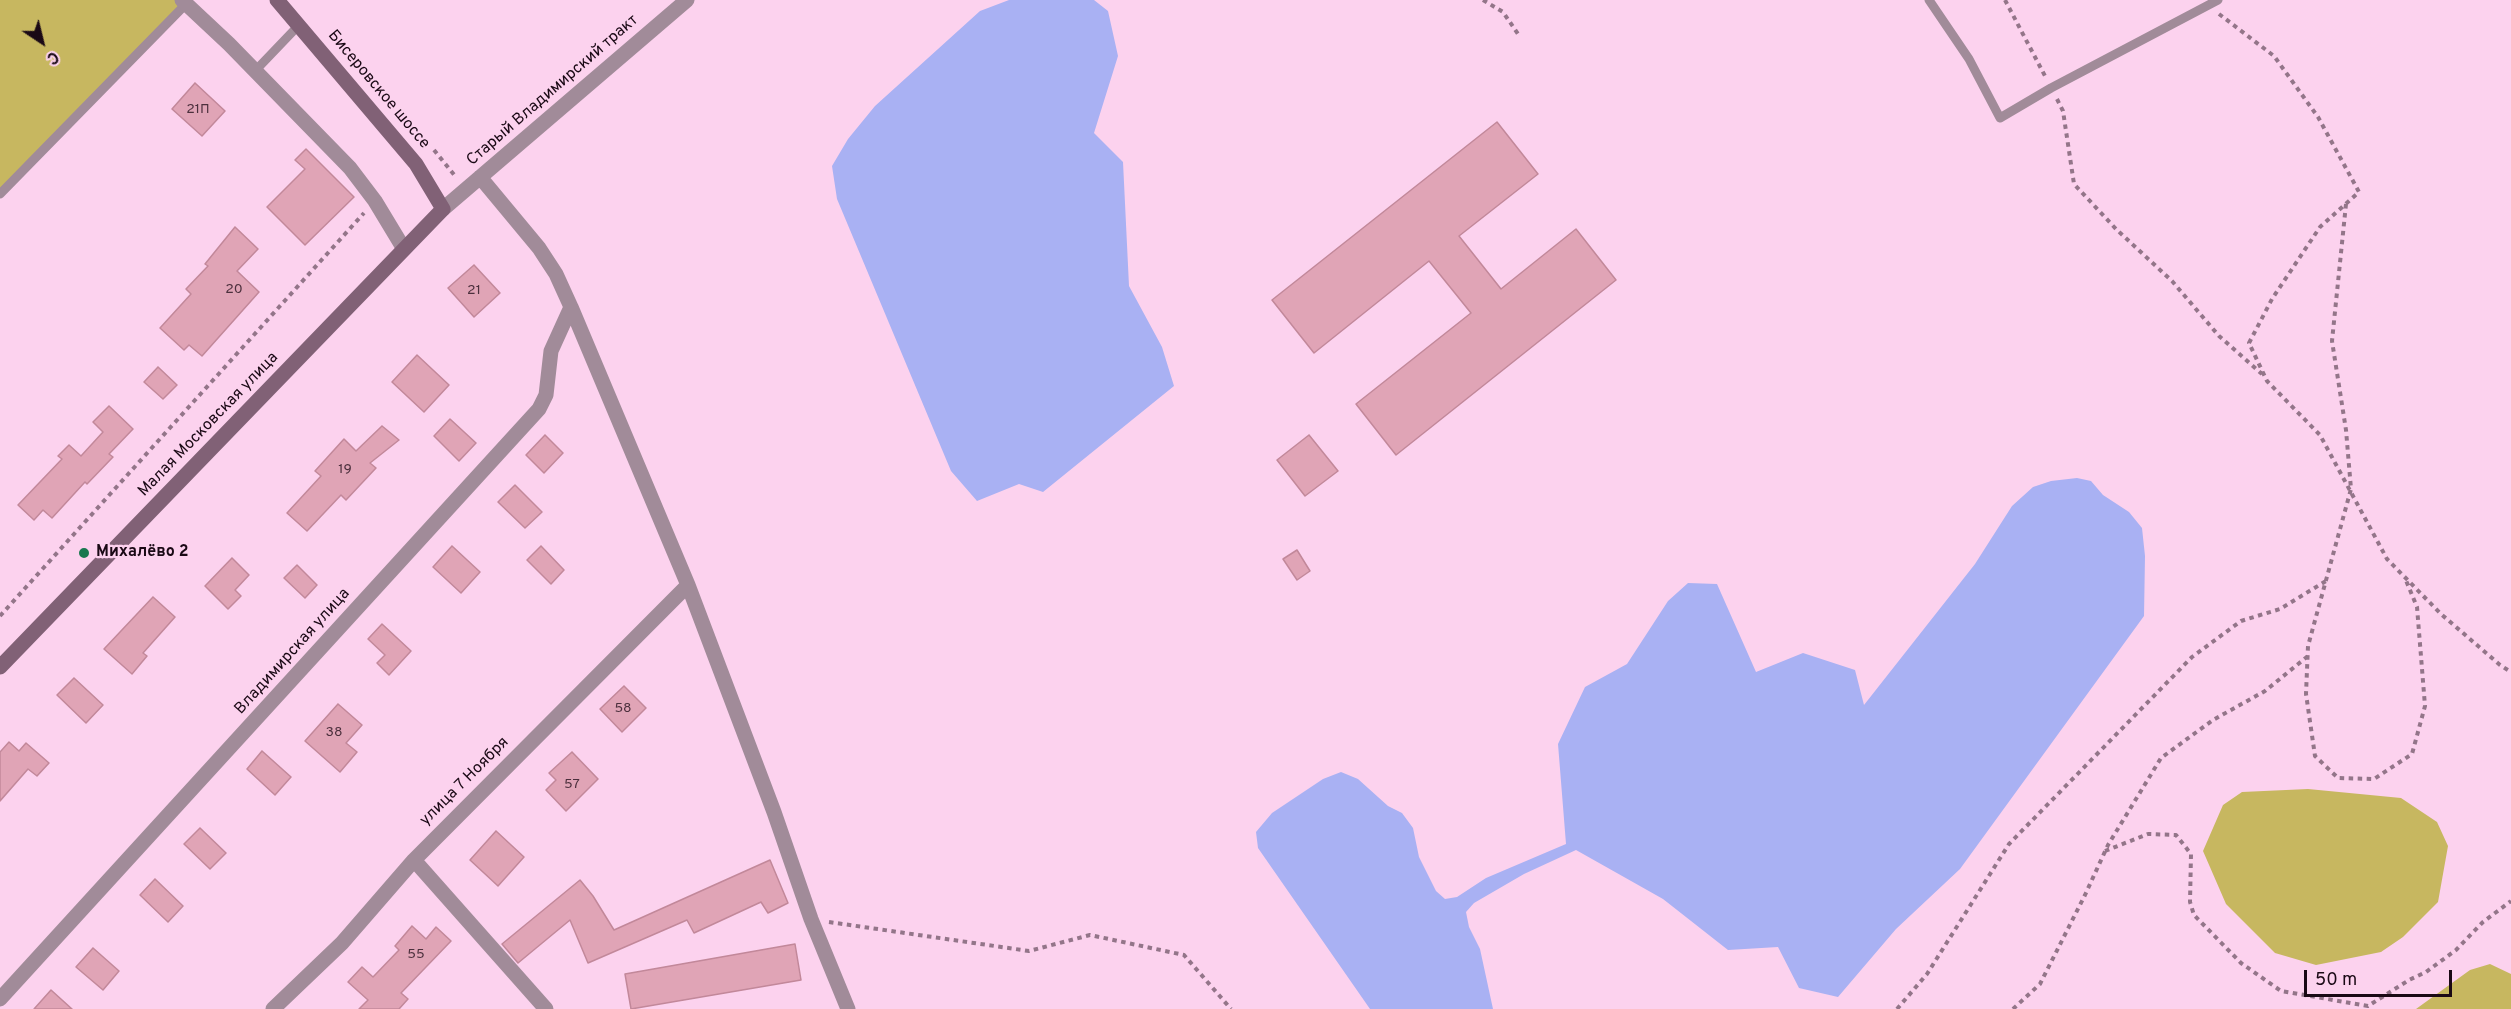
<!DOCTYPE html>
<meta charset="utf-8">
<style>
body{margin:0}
#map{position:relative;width:2511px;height:1009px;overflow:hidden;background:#fcd2ee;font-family:Overpass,sans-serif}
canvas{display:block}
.north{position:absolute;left:12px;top:12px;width:60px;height:60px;-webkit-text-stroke:4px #fcd2ee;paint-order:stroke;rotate:145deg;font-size:16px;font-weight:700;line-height:24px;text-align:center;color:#1a0915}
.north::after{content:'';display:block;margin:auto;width:21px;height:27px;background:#1a0915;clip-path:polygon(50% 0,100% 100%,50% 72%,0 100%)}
.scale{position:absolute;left:2304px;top:970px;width:148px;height:27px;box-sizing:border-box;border:3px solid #1a0915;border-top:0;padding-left:8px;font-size:18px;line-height:21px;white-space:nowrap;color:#1a0915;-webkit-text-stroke:4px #fcd2ee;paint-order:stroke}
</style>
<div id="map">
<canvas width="2511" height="1009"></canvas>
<div class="north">С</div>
<div class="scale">50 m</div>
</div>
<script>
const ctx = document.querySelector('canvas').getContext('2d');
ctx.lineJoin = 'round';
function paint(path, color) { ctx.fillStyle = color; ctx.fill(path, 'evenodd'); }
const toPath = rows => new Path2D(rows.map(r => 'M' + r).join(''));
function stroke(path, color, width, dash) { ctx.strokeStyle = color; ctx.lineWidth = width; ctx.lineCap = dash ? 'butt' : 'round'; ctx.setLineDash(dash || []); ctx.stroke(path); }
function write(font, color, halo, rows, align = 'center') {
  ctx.font = font + ' Overpass,sans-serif'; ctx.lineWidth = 4.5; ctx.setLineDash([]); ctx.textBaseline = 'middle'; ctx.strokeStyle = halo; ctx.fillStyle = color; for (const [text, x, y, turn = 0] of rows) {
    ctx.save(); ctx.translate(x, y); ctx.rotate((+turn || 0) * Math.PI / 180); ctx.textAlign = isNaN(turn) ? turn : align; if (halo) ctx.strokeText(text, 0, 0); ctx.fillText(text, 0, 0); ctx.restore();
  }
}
paint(toPath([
 [0,0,182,0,186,4,0,194],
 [2308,789,2401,798,2437,822,2448,846,2438,902,2403,937,2381,952,2316,965,2275,953,2226,904,2203,851,2223,805,2242,792],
 [2490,964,2511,974,2511,1009,2416,1009,2470,970]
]), '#c7b760');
paint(toPath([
 [1009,0,1094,0,1108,11,1118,56,1094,133,1123,162,1129,286,1162,347,1174,386,1043,492,1019,484,977,501,951,471,837,199,832,166,848,139,875,106,980,11],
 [2077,478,2091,481,2103,495,2129,512,2142,528,2145,556,2144,616,1960,869,1896,929,1838,997,1799,988,1778,947,1728,950,1663,899,1576,850,1524,874,1474,903,1466,912,1469,927,1480,949,1493,1009,1370,1009,1258,848,1256,832,1272,813,1323,779,1341,772,1358,779,1388,806,1402,813,1413,828,1419,857,1436,891,1445,899,1457,897,1486,878,1566,844,1558,744,1585,687,1627,664,1668,601,1688,583,1717,584,1756,672,1803,653,1855,670,1864,705,1975,564,2012,506,2033,487,2051,481]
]), '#a9b1f3');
const building = toPath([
 [195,83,225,111,202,136,172,109,195,83],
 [1497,122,1538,174,1459,236,1501,289,1576,229,1616,280,1396,455,1356,404,1471,313,1429,261,1314,353,1272,300,1497,122],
 [306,149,354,197,305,245,267,207,305,169,295,160,306,149],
 [235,227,258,249,237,271,259,292,202,356,189,345,184,350,160,328,191,294,186,289,208,266,205,264,235,227],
 [474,265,500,293,474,317,448,288,474,265],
 [417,355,449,385,424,412,392,382,417,355],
 [158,367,177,385,163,399,144,382,158,367],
 [109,406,133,429,109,454,113,457,87,484,85,482,52,518,43,510,34,520,18,505,62,459,58,456,69,445,81,456,103,432,93,422,109,406],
 [450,419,476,443,459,461,434,436,450,419],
 [382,426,399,440,370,463,376,468,346,500,341,495,307,531,287,513,321,476,315,471,344,439,356,451,382,426],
 [545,435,563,453,544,473,526,455,545,435],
 [1309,435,1338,471,1305,496,1277,460,1309,435],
 [515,485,542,512,525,528,498,502,515,485],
 [452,546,480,572,461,593,433,567,452,546],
 [541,546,564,570,551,584,527,560,541,546],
 [1297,550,1310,571,1297,580,1283,559,1297,550],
 [232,558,249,575,235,590,241,596,228,609,205,586,232,558],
 [297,565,317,585,305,598,284,578,297,565],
 [153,597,175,617,143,653,147,656,132,674,104,649,153,597],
 [382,624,411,651,389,675,377,663,385,655,368,639,382,624],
 [74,678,103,705,86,723,57,695,74,678],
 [624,686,646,708,622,732,600,709,624,686],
 [338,704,362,725,346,743,357,752,340,772,305,741,338,704],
 [9,742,19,751,26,743,49,763,37,776,28,769,0,801,0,752,9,742],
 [262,751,291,777,275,795,247,769,262,751],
 [572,752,598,779,566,811,546,790,556,780,549,773,572,752],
 [200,828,226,853,210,869,184,844,200,828],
 [496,831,524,857,498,886,470,860,496,831],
 [770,860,788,903,768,913,761,902,694,933,687,920,588,963,570,920,518,963,502,944,580,880,593,896,614,930,770,860],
 [155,879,183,906,168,922,140,895,155,879],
 [412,926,426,939,436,927,451,941,401,993,408,999,399,1009,359,1009,368,1000,348,982,362,967,373,977,399,950,395,946,412,926],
 [795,944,801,980,631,1009,625,974,795,944],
 [93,948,119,971,103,990,76,967,93,948],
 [51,990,72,1009,34,1009,51,990]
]);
paint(building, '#e0a4b6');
stroke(building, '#c2889a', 1.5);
stroke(toPath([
 [1483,0,1503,12,1518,34],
 [2005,0,2045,76],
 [2219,14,2274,56,2318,117,2359,192,2320,227,2272,299,2249,343,2267,381,2320,435,2387,559,2441,614,2500,665,2511,672],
 [2057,99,2063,111,2074,184,2116,229,2172,281,2219,336,2262,374],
 [434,150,456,177],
 [2346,204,2332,341,2346,430,2351,489,2308,646,2306,694,2315,756,2338,778,2374,779,2412,754,2425,706,2417,607,2405,578],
 [0,616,364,213],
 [2105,851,2148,834,2176,835,2191,854,2190,902,2194,915,2241,963,2281,991,2368,1006,2409,980,2426,972,2456,950,2483,922,2511,901],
 [829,922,1029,951,1090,935,1184,955,1231,1009],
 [1897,1009,1927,974,2009,844,2192,657,2241,621,2280,609,2326,581],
 [2013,1009,2040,984,2085,895,2108,845,2161,758,2213,720,2265,691,2308,656]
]), '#937589', 4, [4.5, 4.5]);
stroke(toPath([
 [1929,0,1969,59,2000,118,2051,88,2218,0],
 [255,71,299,25],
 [0,194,186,4]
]), '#a18b99', 9);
stroke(toPath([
 [182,0,229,44,350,168,375,201,404,249],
 [480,177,539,248,556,274,571,307,688,585,774,812,811,919,848,1009],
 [443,209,687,0],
 [414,860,546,1009],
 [0,999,539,409,546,395,551,351,571,307],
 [273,1009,342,943,414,860,688,585]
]), '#a18b99', 15);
stroke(toPath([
 [0,667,443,209,416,164,277,0]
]), '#816176', 15);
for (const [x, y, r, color] of [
 [84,553,6,"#19784f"]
]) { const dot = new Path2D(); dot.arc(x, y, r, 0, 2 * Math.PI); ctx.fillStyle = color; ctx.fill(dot); stroke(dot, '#fcd2ee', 2); }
write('14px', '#4c303d', null, [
 ["21П",198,110],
 ["20",234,290],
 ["21",474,291],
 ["19",345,470],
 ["58",623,709],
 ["38",334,733],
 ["57",572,785],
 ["55",416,955]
]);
write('16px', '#1a0915', '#fcd2ee', [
 ["Бисеровское шоссе",378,90,50],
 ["Старый Владимирский тракт",553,91,-41],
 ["Малая Московская улица",209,425,-46],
 ["Владимирская улица",293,652,-48],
 ["улица 7 Ноября",465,782,-45]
]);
write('bold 16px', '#1a0915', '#fcd2ee', [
 ["Михалёво 2",96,553]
], 'left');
</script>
